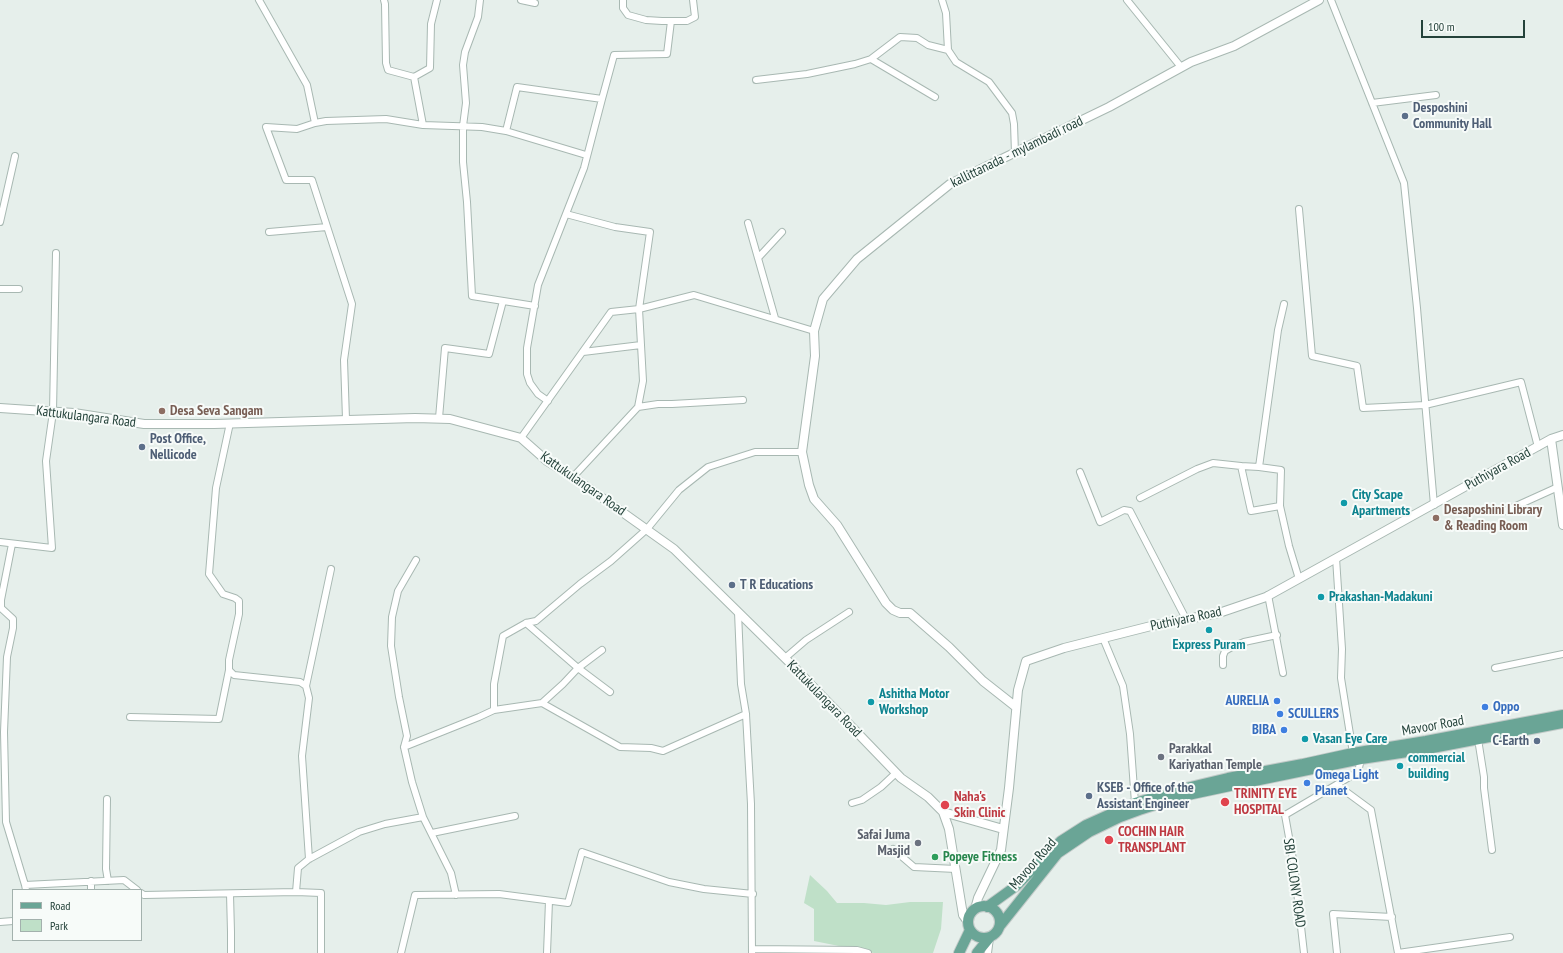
<!DOCTYPE html>
<style>
body{margin:0}
#map{position:relative;width:1563px;height:953px;overflow:hidden;background:#e6efeb;font-family:"PT Sans Narrow",sans-serif}
canvas{display:block}
.legend{position:absolute;left:12px;top:889px;width:130px;height:52px;box-sizing:border-box;background:#f7fbf9;border:1px solid #a3b1ad;margin:0;padding:5px 7px;list-style:none;font-size:12px;color:#24423a}
.legend li{display:flex;align-items:center;gap:8px;height:20px}
.legend b{width:20px;border:1px solid #a3b1ad}
.scale{position:absolute;left:1421px;top:20px;width:104px;height:18px;box-sizing:border-box;border:2px solid #24423a;border-top:0;padding-left:5px;font-size:12px;line-height:14px;white-space:nowrap;color:#24423a;-webkit-text-stroke:3px #f7fbf9;paint-order:stroke}
</style>
<div id="map">
<canvas width="1563" height="953"></canvas>
<ul class="legend">
<li><b style="height:5px;background:#6aa596"></b>Road</li>
<li><b style="height:11px;background:#bfe0c8"></b>Park</li>
</ul>
<div class="scale">100 m</div>
</div>
<script>
const ctx = document.querySelector('canvas').getContext('2d');
ctx.lineJoin = 'round';
function paint(path, color) { ctx.fillStyle = color; ctx.fill(path, 'evenodd'); }
const toPath = rows => new Path2D(rows.map(r => 'M' + r).join(''));
function stroke(path, color, width, dash) { ctx.strokeStyle = color; ctx.lineWidth = width; ctx.lineCap = dash ? 'butt' : 'round'; ctx.setLineDash(dash || []); ctx.stroke(path); }
function write(font, color, halo, rows, align = 'center') {
  ctx.font = font + ' "PT Sans Narrow",sans-serif'; ctx.lineWidth = 4; ctx.setLineDash([]); ctx.textBaseline = 'middle'; ctx.strokeStyle = halo; ctx.fillStyle = color; for (const [text, x, y, turn = 0] of rows) {
    ctx.save(); ctx.translate(x, y); ctx.rotate((+turn || 0) * Math.PI / 180); ctx.textAlign = isNaN(turn) ? turn : align; if (halo) ctx.strokeText(text, 0, 0); ctx.fillText(text, 0, 0); ctx.restore();
  }
}
paint(toPath([
 [810,875,827,891,837,903,864,903,886,905,910,902,943,902,941,929,933,953,874,953,814,941,814,909,804,903]
]), '#bfe0c8');
const minor = toPath([
 [259,0,307,85,315,123,297,129,266,127,286,180,312,180,352,304,344,360,346,419],
 [384,0,385,4,386,63,388,70,414,77],
 [480,0,478,17,465,52,463,65,466,103,463,126,463,162,467,202,472,296,535,306],
 [521,0,535,3],
 [623,0,623,8,628,15,646,20,662,21,671,21],
 [942,0,946,13,948,50,956,62,989,82,1012,113,1014,124,1015,153],
 [1127,0,1181,67],
 [1331,0,1404,183,1417,308,1434,505],
 [871,59,900,37,917,38,928,45,948,50],
 [756,80,807,74,855,64,871,59,935,97],
 [602,99,614,55,667,54,671,21,687,21,695,17,693,0],
 [1372,103,1436,95],
 [315,123,326,121,386,119,423,125,482,127,506,131,586,155],
 [423,125,414,77,430,68,431,24,437,0],
 [506,131,517,87,602,99,584,168,538,285,527,348,527,374,530,383,538,394,548,401],
 [1299,209,1312,356,1357,366,1363,408,1425,405,1521,382,1538,447],
 [566,214,615,227,650,232,639,309,641,345,583,352],
 [0,222,15,156],
 [748,223,775,318],
 [269,232,327,227],
 [758,258,782,232],
 [0,289,19,289],
 [1284,304,1278,330,1259,467,1281,470,1280,506,1289,546,1299,579],
 [638,407,643,381,641,345],
 [439,418,445,348,489,354,503,301],
 [230,423,216,488,209,574,223,594,235,598,239,601,239,614,229,660,229,670,234,675,300,682,306,686,309,698,302,756,309,859],
 [521,438,611,312,639,309,694,295,814,331],
 [1259,467,1241,466,1251,511,1280,506],
 [1080,472,1100,522,1124,510,1130,511,1186,619],
 [573,477,638,407,658,404,672,404,743,400],
 [1140,498,1197,469,1213,463,1241,466],
 [1505,511,1558,487],
 [0,542,52,548,46,461,53,412,56,253],
 [12,544,1,600,1,608,13,619,13,628,7,657,4,732,6,822,25,885],
 [416,560,398,591,392,617,391,646,399,697,407,736,404,747,479,717,494,710,542,703,563,684,578,668,602,650],
 [1268,595,1283,673],
 [738,612,741,684,746,714,751,804,752,953],
 [526,623,578,668,610,692],
 [1103,638,1123,686,1130,734,1135,803],
 [785,658,806,640,849,612],
 [1223,665,1223,656,1225,651,1232,647,1244,642,1277,635],
 [1495,668,1563,654],
 [306,686,331,569],
 [542,703,620,747,651,748,663,751,746,714],
 [494,710,494,684,503,636,526,623,536,621,580,584,611,561,647,529,679,490,708,467,755,452,802,452],
 [130,717,219,719,229,670],
 [1478,739,1484,777,1484,788,1492,850],
 [1337,785,1371,810,1398,953],
 [107,799,106,869,108,881],
 [852,803,862,800,881,787,896,773],
 [423,817,451,873,456,895],
 [432,833,515,816],
 [893,849,914,867,956,869],
 [91,881,91,890],
 [26,890,25,885,124,880,137,890],
 [141,893,144,895,296,892],
 [230,894,231,932,231,953],
 [0,922,13,921],
 [753,949,857,950,868,953],
 [321,953,321,893,296,892,298,868,309,859,359,832,385,824,423,817,412,782,404,747],
 [401,953,415,895,499,894,568,903,582,852,669,882,704,889,753,894],
 [547,953,549,901],
 [988,953,990,938],
 [1304,953,1294,865,1285,815,1358,772,1361,759,1353,753,1341,678,1342,649,1336,558],
 [1337,953,1333,914,1392,917],
 [1398,953,1510,937]
]);
const tertiary = toPath([
 [0,408,74,413,144,424,214,424,415,418,450,419,521,438,547,461,573,477,674,549,791,664,901,778,928,797,943,812,949,829,963,915,968,922],
 [1551,439,1563,525],
 [1016,707,983,681,949,647,910,613,900,613,893,610,886,603,837,525,814,499,809,485,802,452,815,356,814,331,823,299,857,259,950,184,1109,107,1191,62,1234,46,1319,0],
 [943,812,1003,829],
 [975,909,978,898,1001,850,1009,788,1018,690,1026,661,1064,648,1151,626,1219,613,1266,597,1551,439,1563,435]
]);
const primary = toPath([
 '968 922a16 16 0 1 1 32 0a16 16 0 1 1-32 0Z',
 [987,907,1016,886,1061,841,1086,825,1135,803,1182,789,1228,778,1303,764,1353,753,1426,741,1563,715],
 [999,927,1058,853,1089,832,1120,817,1139,810,1183,796,1230,786,1361,759,1427,749,1563,723],
 [959,953,970,930],
 [977,953,990,937]
]);
stroke(minor, '#a8b8b2', 8);
stroke(tertiary, '#a8b8b2', 10);
stroke(primary, '#c2cac8', 12);
stroke(minor, '#fff', 6);
stroke(tertiary, '#fff', 8);
stroke(primary, '#6aa596', 10);
for (const [x, y, r, color] of [
 [1405,116,4,"#5c6f8a"],
 [162,411,4,"#8d6e63"],
 [142,447,4,"#5c6f8a"],
 [1344,503,4,"#0f9aa8"],
 [1436,518,4,"#8d6e63"],
 [732,585,4,"#5c6f8a"],
 [1321,597,4,"#0f9aa8"],
 [1209,630,4,"#0f9aa8"],
 [1277,701,4,"#3f7fe0"],
 [871,702,4,"#0f9aa8"],
 [1485,707,4,"#3f7fe0"],
 [1280,714,4,"#3f7fe0"],
 [1284,730,4,"#3f7fe0"],
 [1305,739,4,"#0f9aa8"],
 [1537,741,4,"#5c6f8a"],
 [1161,757,4,"#6b7280"],
 [1400,766,4,"#0f9aa8"],
 [1307,783,4,"#3f7fe0"],
 [1089,796,4,"#5c6f8a"],
 [1225,802,5,"#e0444e"],
 [945,805,5,"#e0444e"],
 [1109,840,5,"#e0444e"],
 [918,843,4,"#6b7280"],
 [935,857,4,"#2e9e5b"]
]) { const dot = new Path2D(); dot.arc(x, y, r, 0, 2 * Math.PI); ctx.fillStyle = color; ctx.fill(dot); stroke(dot, '#f7fbf9', 1.5); }
write('bold 14px', '#4e5e75', '#f7fbf9', [
 ["Desposhini",1413,108],
 ["Community Hall",1413,124],
 ["Post Office,",150,439],
 ["Nellicode",150,455],
 ["T R Educations",740,585],
 ["C-Earth",1529,741,"right"],
 ["KSEB - Office of the",1097,788],
 ["Assistant Engineer",1097,804]
], 'left');
write('14px', '#24423a', '#f7fbf9', [
 ["kallittanada - mylambadi road",1017,152,-26],
 ["Kattukulangara Road",86,417,7],
 ["Puthiyara Road",1498,469,-29],
 ["Kattukulangara Road",583,484,35],
 ["Puthiyara Road",1186,619,-12],
 ["Kattukulangara Road",824,699,46],
 ["Mavoor Road",1433,726,-10],
 ["Mavoor Road",1033,864,-49],
 ["SBI COLONY ROAD",1294,883,82]
]);
write('bold 14px', '#785e54', '#f7fbf9', [
 ["Desa Seva Sangam",170,411],
 ["Desaposhini Library",1444,510],
 ["& Reading Room",1444,526]
], 'left');
write('bold 14px', '#0d838f', '#f7fbf9', [
 ["City Scape",1352,495],
 ["Apartments",1352,511],
 ["Prakashan-Madakuni",1329,597],
 ["Express Puram",1209,645,"center"],
 ["Ashitha Motor",879,694],
 ["Workshop",879,710],
 ["Vasan Eye Care",1313,739],
 ["commercial",1408,758],
 ["building",1408,774]
], 'left');
write('bold 14px', '#366cbe', '#f7fbf9', [
 ["AURELIA",1269,701,"right"],
 ["Oppo",1493,707],
 ["SCULLERS",1288,714],
 ["BIBA",1276,730,"right"],
 ["Omega Light",1315,775],
 ["Planet",1315,791]
], 'left');
write('bold 14px', '#5b616d', '#f7fbf9', [
 ["Parakkal",1169,749],
 ["Kariyathan Temple",1169,765],
 ["Safai Juma",910,835,"right"],
 ["Masjid",910,851,"right"]
], 'left');
write('bold 14px', '#be3a42', '#f7fbf9', [
 ["TRINITY EYE",1234,794],
 ["HOSPITAL",1234,810],
 ["Naha's",954,797],
 ["Skin Clinic",954,813],
 ["COCHIN HAIR",1118,832],
 ["TRANSPLANT",1118,848]
], 'left');
write('bold 14px', '#27864d', '#f7fbf9', [
 ["Popeye Fitness",943,857]
], 'left');
</script>
